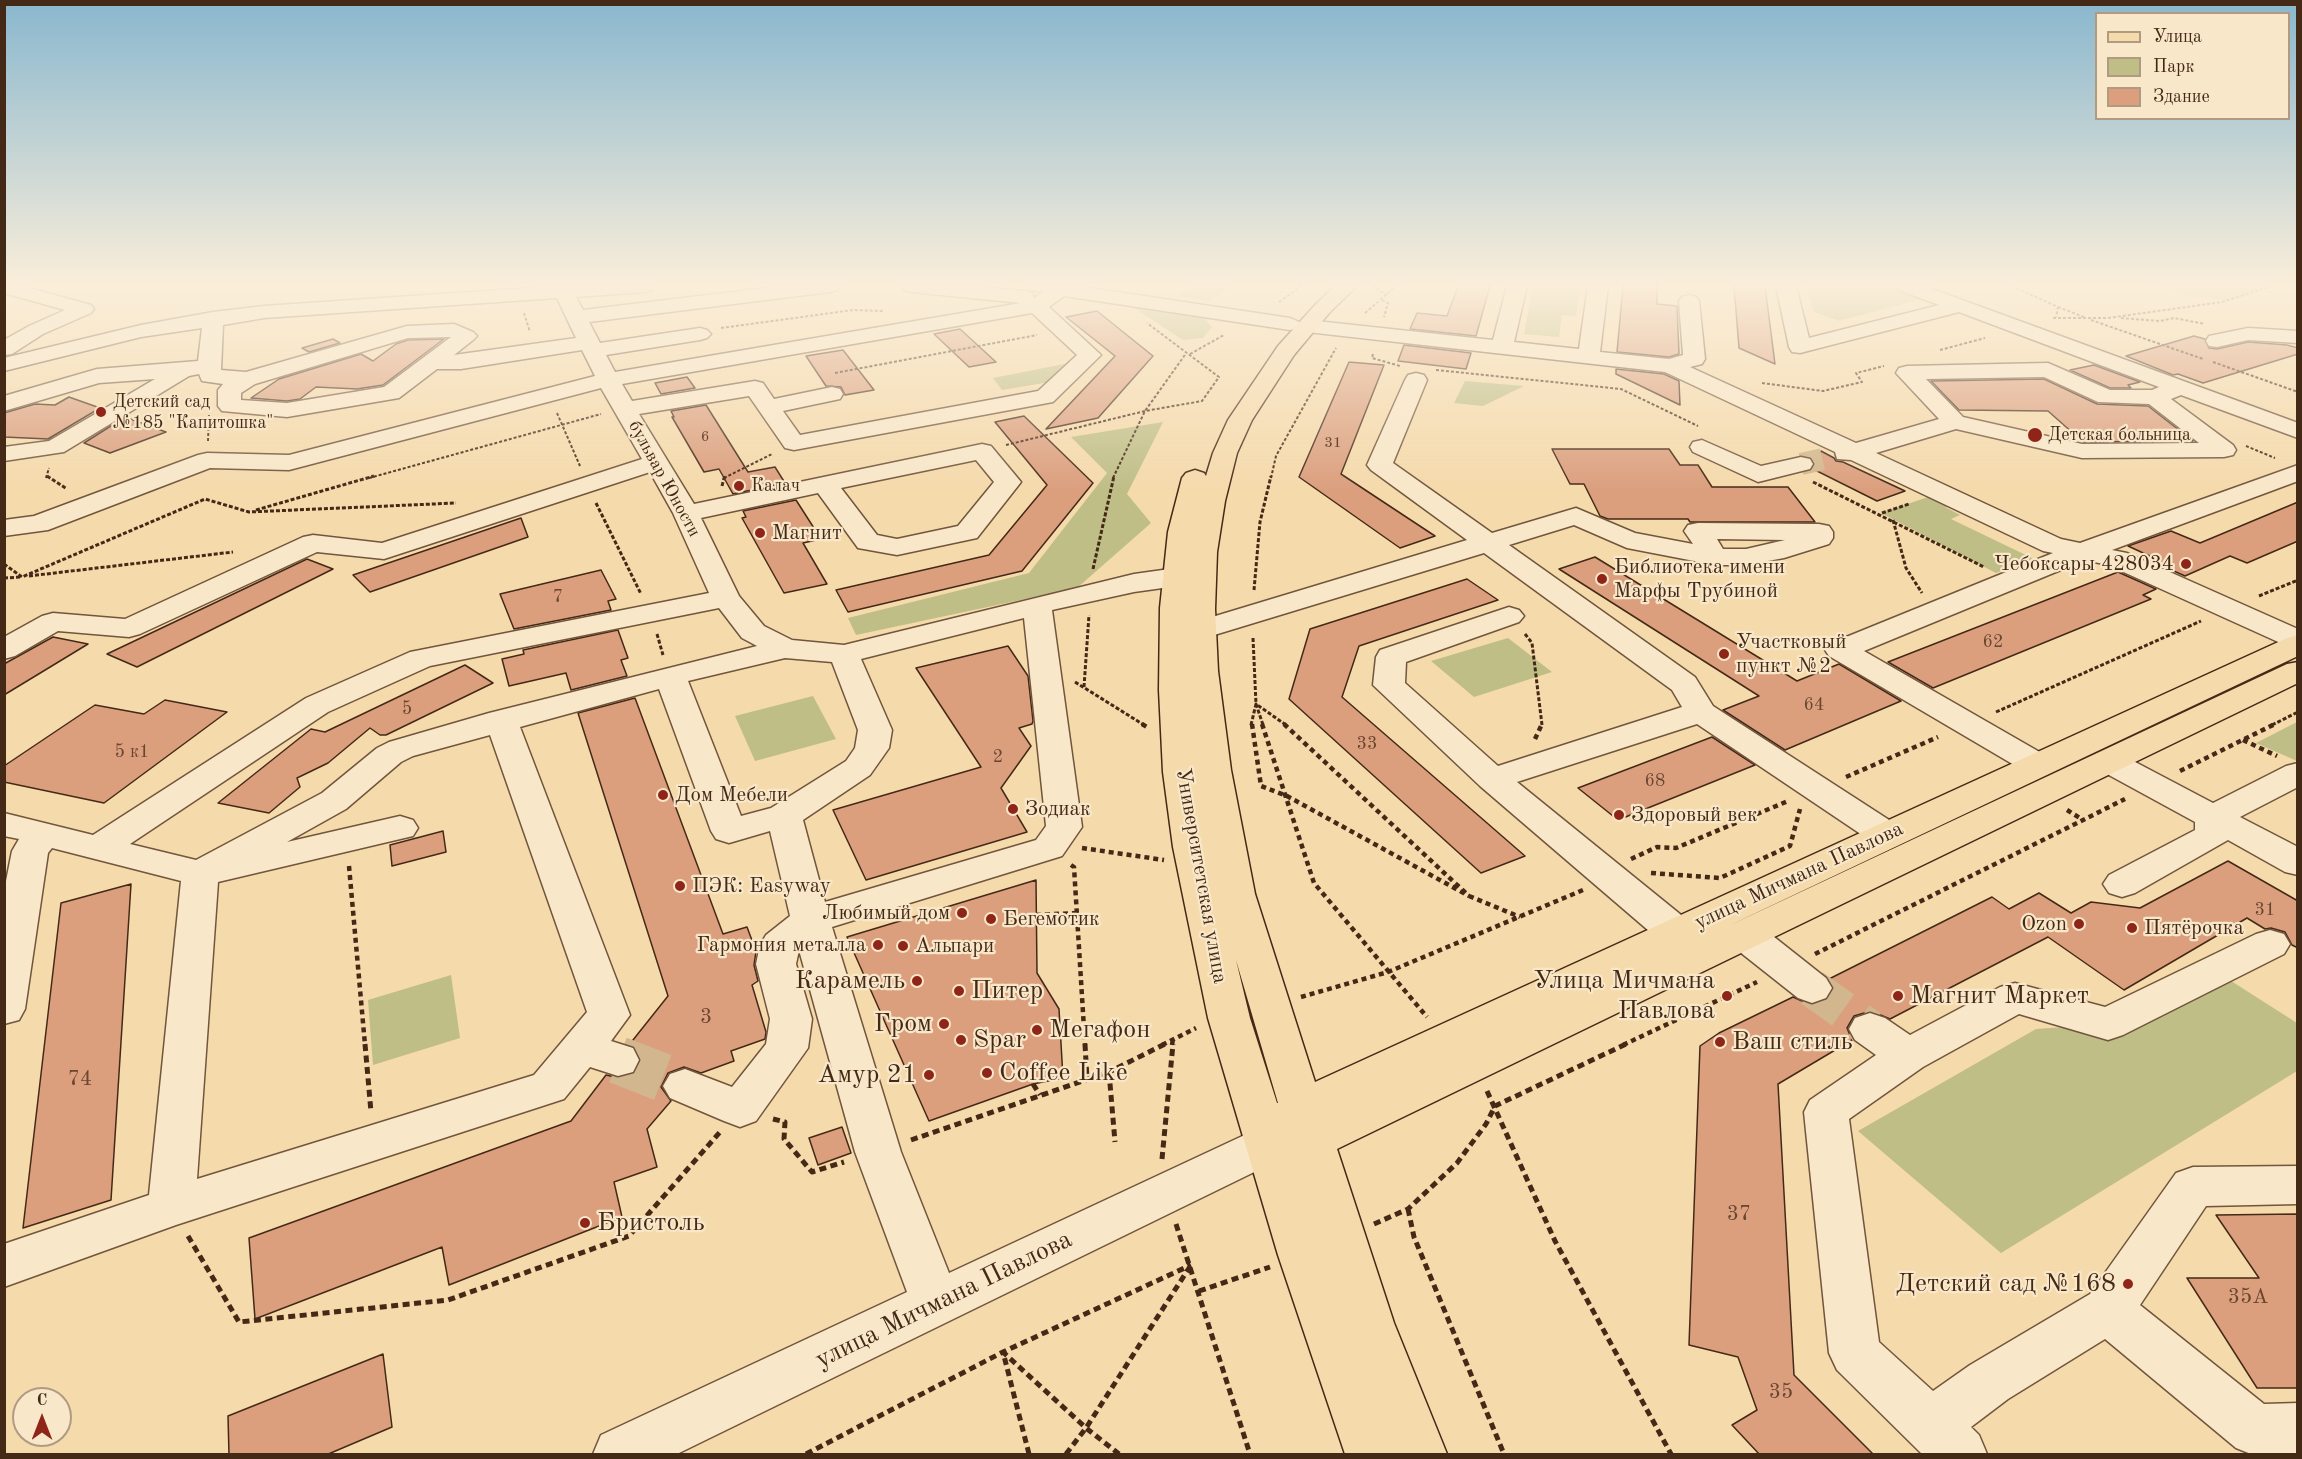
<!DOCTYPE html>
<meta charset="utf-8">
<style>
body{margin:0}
#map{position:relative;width:2302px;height:1459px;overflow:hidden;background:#f5daac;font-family:"Old Standard TT",serif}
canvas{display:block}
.frame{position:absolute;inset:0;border:6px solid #452917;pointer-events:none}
.legend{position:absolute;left:2095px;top:12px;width:195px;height:108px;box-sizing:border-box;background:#f8e7c9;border:2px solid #b09b82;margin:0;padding:8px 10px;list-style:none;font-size:18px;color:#452917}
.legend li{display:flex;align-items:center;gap:12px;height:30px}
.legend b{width:30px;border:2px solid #b09b82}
.north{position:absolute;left:12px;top:1387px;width:60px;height:60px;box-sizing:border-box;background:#f8e7c9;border:2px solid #b09b82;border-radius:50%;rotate:0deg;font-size:16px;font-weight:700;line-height:24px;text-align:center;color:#452917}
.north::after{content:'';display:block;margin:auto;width:21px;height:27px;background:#8f2418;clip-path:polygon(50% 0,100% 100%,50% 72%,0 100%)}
</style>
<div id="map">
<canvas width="2302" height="1459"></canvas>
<div class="frame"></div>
<ul class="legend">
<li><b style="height:8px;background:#f5daac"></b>Улица</li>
<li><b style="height:16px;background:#bfbe87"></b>Парк</li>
<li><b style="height:16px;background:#db9f7e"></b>Здание</li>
</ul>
<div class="north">С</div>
</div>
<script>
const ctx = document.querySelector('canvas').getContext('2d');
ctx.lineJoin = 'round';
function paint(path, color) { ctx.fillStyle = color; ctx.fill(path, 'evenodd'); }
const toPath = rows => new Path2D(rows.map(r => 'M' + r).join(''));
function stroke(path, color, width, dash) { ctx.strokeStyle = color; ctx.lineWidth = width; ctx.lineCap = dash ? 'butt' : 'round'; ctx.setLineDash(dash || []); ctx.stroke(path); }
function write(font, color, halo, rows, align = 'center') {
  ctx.font = font + ' "Old Standard TT",serif'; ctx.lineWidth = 4.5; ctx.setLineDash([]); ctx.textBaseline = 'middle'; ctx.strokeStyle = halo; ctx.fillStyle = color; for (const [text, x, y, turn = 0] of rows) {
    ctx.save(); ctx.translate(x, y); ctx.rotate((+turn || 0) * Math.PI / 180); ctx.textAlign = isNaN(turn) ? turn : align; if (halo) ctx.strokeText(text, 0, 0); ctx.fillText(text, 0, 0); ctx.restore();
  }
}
paint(toPath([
 [1195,286,1232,286,1209,301,1177,296],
 [1533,286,1580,286,1576,316,1562,315,1559,337,1524,334],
 [1807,286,1886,286,1922,299,1839,321,1814,312],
 [2157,286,2272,286,2225,300,2190,296],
 [1134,308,1205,319,1212,327,1203,338,1183,340],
 [1064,364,1069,372,1056,381,1002,390,993,378],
 [1465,381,1524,386,1483,406,1454,403],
 [1163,422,1127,494,1151,523,1077,588,856,635,848,618,1029,573,1107,473,1071,437],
 [1937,494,1957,503,1945,507,1960,515,1951,519,2034,559,1996,573,1881,513],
 [1508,638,1552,672,1474,697,1431,661],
 [813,696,836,739,755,761,735,716],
 [2297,722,2297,761,2256,743],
 [2217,972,2297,1023,2297,1071,2001,1253,1858,1131,2036,1029,2108,1024],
 [451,975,460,1038,373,1065,368,1000]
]), '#bfbe87');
const building = toPath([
 [1458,286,1490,286,1476,336,1410,329,1417,313,1447,316,1458,286],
 [1623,286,1657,286,1657,304,1677,306,1679,354,1669,357,1617,352,1623,286],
 [1734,286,1765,286,1775,364,1739,348,1734,286],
 [1097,311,1153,356,1098,418,1046,429,1115,356,1066,317,1097,311],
 [960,329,996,362,969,367,934,334,960,329],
 [2194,336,2205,339,2209,348,2217,349,2248,342,2287,345,2298,348,2298,354,2203,383,2178,374,2173,375,2126,356,2194,336],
 [333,339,340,343,309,352,302,348,333,339],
 [444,339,383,385,357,389,316,387,300,399,287,401,251,398,279,379,361,354,373,361,396,344,408,340,444,339],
 [1404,345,1471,353,1466,369,1398,361,1404,345],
 [843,350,874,390,845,395,841,387,826,386,806,356,843,350],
 [1349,362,1384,365,1341,474,1435,536,1400,548,1299,477,1349,362],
 [2094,365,2140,382,2128,385,2131,388,2110,388,2070,370,2094,365],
 [1616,369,1664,374,1679,381,1680,405,1616,374,1616,369],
 [687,377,695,388,661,394,655,383,687,377],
 [2044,379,2097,404,2148,406,2193,441,2083,442,2048,411,1959,410,1931,381,2044,379],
 [69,397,100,408,48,439,4,437,4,413,35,404,55,405,69,397],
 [706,405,748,472,775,467,785,483,733,494,719,469,704,472,672,417,674,417,671,411,706,405],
 [1024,416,1093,483,1022,571,848,612,836,590,989,555,1047,485,995,422,1024,416],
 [125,417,166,432,110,453,84,443,125,417],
 [1552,449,1669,449,1680,465,1698,465,1712,487,1788,487,1815,522,1690,522,1688,519,1608,519,1600,516,1584,484,1570,484,1552,449],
 [1821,451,1834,458,1836,461,1843,462,1905,491,1877,501,1813,469,1821,451],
 [796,500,821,539,803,543,827,584,784,593,742,518,746,517,743,511,796,500],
 [2298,502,2298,541,2247,563,2230,556,2185,576,2149,560,2154,558,2128,546,2171,531,2200,543,2298,502],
 [521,518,528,537,370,592,353,575,521,518],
 [1595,557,1797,681,1839,664,1901,701,1785,750,1723,710,1759,696,1559,569,1595,557],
 [307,559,333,569,137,667,107,654,307,559],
 [601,570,616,599,608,601,611,610,514,629,500,594,601,570],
 [2118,572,2156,589,2143,595,2151,599,1933,688,1888,662,2118,572],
 [1467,579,1498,600,1359,646,1342,697,1525,856,1481,873,1289,699,1310,629,1467,579],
 [618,630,628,658,621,660,627,676,571,690,566,673,509,686,502,659,524,654,523,650,618,630],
 [53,637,88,644,4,695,4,664,53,637],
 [1008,646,1028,676,1033,721,1032,724,1019,728,1031,746,1001,788,1027,832,866,880,833,810,981,767,916,668,1008,646],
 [465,665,493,683,386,735,380,735,370,728,328,763,297,778,300,787,269,813,218,803,311,729,325,732,465,665],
 [635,698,723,934,747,927,756,951,754,965,758,981,752,985,766,1032,765,1039,731,1051,734,1061,701,1073,684,1067,668,1073,661,1087,671,1101,647,1129,657,1167,614,1182,622,1217,449,1285,442,1247,255,1319,249,1238,571,1121,606,1075,619,1078,635,1073,641,1059,635,1047,629,1045,668,996,578,713,635,698],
 [165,700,227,712,104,803,4,782,4,766,95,705,144,714,165,700],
 [1712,737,1755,765,1618,820,1578,788,1712,737],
 [443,831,446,852,392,866,390,845,443,831],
 [2228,861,2298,901,2298,948,2292,945,2285,932,2271,928,2265,929,2247,918,2124,990,2048,937,1890,1019,1871,1011,1854,1016,1847,1028,1852,1040,1778,1084,1794,1375,1874,1455,1760,1455,1732,1425,1757,1410,1738,1357,1689,1345,1700,1046,1719,1033,1793,997,1811,1005,1827,1000,1834,989,1829,979,1992,897,2009,909,2039,893,2071,913,2091,902,2140,908,2228,861],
 [1036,880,1037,973,1059,1009,1063,1078,1033,1084,929,1121,847,937,1036,880],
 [131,884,111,1200,23,1228,61,903,131,884],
 [842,1127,851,1153,818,1165,809,1138,842,1127],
 [2298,1214,2298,1388,2257,1388,2187,1278,2259,1278,2216,1215,2298,1214],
 [383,1354,392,1427,326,1455,229,1455,228,1416,383,1354]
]);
paint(building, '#db9f7e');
stroke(building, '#452917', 1.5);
stroke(toPath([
 [1801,464,1832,457]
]), '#d2b78e', 22, [22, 11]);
stroke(toPath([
 [1812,988,1870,1029]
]), '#d2b78e', 38, [38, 19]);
stroke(toPath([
 [618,1060,685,1086]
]), '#d2b78e', 48, [48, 24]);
const minor = toPath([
 [4,286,22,286,91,305,94,309,91,313,43,334,12,354,4,355,4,340,29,326,65,310,4,293,4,286],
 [559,286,655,286,652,290,645,292,576,297,583,310,782,286,840,286,837,290,830,292,589,322,600,343,700,328,707,330,711,334,707,338,700,340,606,355,615,372,1021,303,911,292,904,290,901,286,972,286,1025,291,1032,293,1034,298,1043,292,1032,290,1029,286,1078,286,1290,318,1299,322,1307,320,1493,340,1507,286,1527,286,1514,342,1579,349,1588,286,1608,286,1600,352,1669,359,1683,355,1679,301,1682,297,1689,295,1696,297,1699,301,1705,359,1702,364,1690,367,1856,443,1939,419,1896,373,1899,368,1907,366,2048,363,2110,390,2152,390,2159,387,1959,312,1800,353,1792,352,1789,347,1776,286,1796,286,1809,338,1939,305,1899,290,1896,286,1924,286,2298,423,2298,438,2181,395,2171,399,2233,445,2236,450,2233,455,2224,457,2082,458,1956,429,1876,453,2061,539,2080,543,2298,465,2298,481,2112,550,2127,553,2298,629,2298,649,2287,646,2108,565,2085,560,1864,651,2050,758,2055,765,2050,772,2038,775,2026,772,1829,656,1825,650,1829,644,2053,553,2043,551,1851,460,1837,459,1835,452,1665,372,1307,332,1298,328,1290,330,1064,296,1049,307,1101,355,1053,402,794,450,785,448,749,396,639,414,694,504,982,444,991,446,1021,482,977,538,897,555,858,548,818,493,701,518,739,596,764,626,792,640,844,645,1134,574,1177,568,1187,571,1191,577,1187,583,1177,586,1134,592,1052,610,1082,827,1062,856,832,927,901,1152,949,1273,1251,1132,1267,1127,1283,1132,1290,1145,1283,1158,677,1454,593,1454,601,1435,907,1292,855,1152,799,950,796,964,812,1019,808,1048,756,1121,740,1127,724,1121,670,1098,663,1086,670,1074,685,1069,732,1087,766,1044,770,1019,756,964,760,945,766,935,790,916,770,831,729,843,716,839,711,831,659,689,520,727,630,1015,611,1041,633,1048,639,1060,633,1072,618,1076,590,1067,564,1099,176,1225,4,1287,4,1244,149,1195,181,881,52,848,48,853,25,1009,19,1020,4,1024,4,891,12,851,19,839,4,836,4,813,93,835,306,698,410,652,709,593,673,513,650,472,384,559,317,552,140,634,129,637,58,631,15,656,4,659,4,637,42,616,53,613,125,619,303,537,313,535,382,543,642,459,601,388,289,470,210,468,48,530,4,536,4,520,34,516,198,455,207,453,289,455,595,376,582,350,461,369,437,369,399,398,287,417,222,411,218,406,218,390,223,384,202,381,199,374,189,376,64,452,4,461,4,447,49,441,155,379,99,383,4,411,4,396,97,369,198,361,202,328,141,337,4,371,4,358,141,325,213,312,264,306,559,286],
 [557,298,576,338,454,355,473,340,477,336,473,332,454,324,407,326,246,372,221,370,223,325,264,318,557,298],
 [1032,313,1077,355,1038,391,800,435,783,411,840,399,843,394,840,389,832,387,774,399,763,383,755,381,632,401,622,384,1032,313],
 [451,337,384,387,287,403,241,400,241,393,255,384,408,338,451,337],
 [2044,377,2098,402,2149,404,2199,443,2082,444,1963,417,1926,379,2044,377],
 [976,460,994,482,958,526,897,539,877,535,841,488,976,460],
 [719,608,742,638,757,646,489,713,389,742,377,748,322,793,196,860,130,844,328,712,430,666,719,608],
 [1024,618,1046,826,1036,840,825,902,803,820,870,775,889,748,892,730,861,659,1024,618],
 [785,658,832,662,858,730,855,748,846,761,771,808,741,816,688,681,785,658],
 [490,735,587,1012,534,1075,197,1179,218,882,413,836,418,828,413,820,400,816,287,842,346,809,401,762,413,756,490,735],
 [2248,328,2298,331,2298,343,2248,340,2217,347,2209,346,2206,341,2209,336,2248,328],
 [1416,373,1424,375,1427,380,1393,463,1492,533,1576,508,1635,533,1693,544,1684,531,1688,525,1698,523,1819,524,1829,526,1833,532,1833,538,1829,544,1784,558,1746,565,1715,565,1627,548,1574,525,1509,545,1695,677,1713,706,1900,827,1905,835,1900,843,1887,847,1874,843,1697,724,1517,782,1691,923,1697,933,1691,943,1677,947,1663,943,1480,786,1373,685,1376,657,1380,650,1509,607,1519,610,1524,616,1519,622,1406,662,1405,683,1498,766,1682,707,1672,690,1484,553,1211,636,1200,639,1189,636,1185,630,1189,624,1467,540,1371,470,1367,465,1405,380,1408,375,1416,373],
 [1717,539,1785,540,1746,549,1723,549,1717,539],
 [1702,440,1761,466,1801,457,1810,459,1813,464,1810,469,1758,482,1693,452,1690,447,1693,442,1702,440],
 [2108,751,2120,754,2213,803,2286,766,2298,763,2298,787,2240,817,2298,847,2298,875,2285,872,2228,840,2135,893,2122,897,2109,893,2103,884,2109,875,2195,830,2195,822,2096,768,2091,761,2096,754,2108,751],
 [1745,921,1759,925,1826,978,1832,988,1826,998,1812,1003,1798,998,1731,945,1725,935,1731,925,1745,921],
 [2270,930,2284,934,2290,944,2284,954,2123,1035,2108,1040,2019,1014,1923,1067,1849,1119,1879,1342,1933,1391,1970,1365,2090,1294,2176,1173,2193,1167,2298,1166,2298,1204,2206,1206,2140,1305,2264,1404,2298,1403,2298,1454,2251,1454,2236,1448,2105,1339,2008,1399,1971,1427,1979,1435,1987,1454,1922,1454,1837,1370,1829,1353,1804,1112,1810,1100,1876,1055,1855,1040,1849,1029,1855,1018,1870,1013,1885,1018,1910,1035,2000,987,2015,983,2105,1007,2256,934,2270,930]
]);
const major = toPath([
 [1335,286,1357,286,1330,312,1294,355,1252,420,1237,453,1225,501,1217,552,1215,609,1218,671,1231,770,1255,894,1315,1082,2287,638,2298,635,2298,656,1724,928,2287,664,2298,662,2298,683,1337,1149,1394,1323,1447,1454,1345,1454,1278,1255,1208,1018,1173,847,1163,772,1159,690,1160,608,1168,532,1182,478,1186,473,1195,470,1204,473,1206,476,1213,453,1228,420,1278,346,1316,304,1335,286],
 [1236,960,1278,1103,1277,1103,1250,1018,1236,960]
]);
stroke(minor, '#71553c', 3);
stroke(major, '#452917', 3);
stroke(toPath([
 [1372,286,1387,295],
 [2012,286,2058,307,2056,317],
 [1382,300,1388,303,1384,317],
 [1279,302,1302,286],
 [2058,307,2084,317],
 [524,313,530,332],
 [1365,313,1396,286],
 [2053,318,2108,318,2222,302,2272,286],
 [2121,318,2160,321,2174,318,2205,324],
 [2091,320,2203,359],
 [721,328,853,310,883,311],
 [1940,350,1985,338],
 [1190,354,1224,335],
 [1373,354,1372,358,1400,366],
 [2213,362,2298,392],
 [1436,370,1621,389,1698,426],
 [835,373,1037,335],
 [1762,383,1823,391,1862,382,1856,373,1884,366],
 [557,413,580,466],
 [208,441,209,415],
 [1006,445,1145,411,1202,401,1219,377,1147,323],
 [2246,446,2275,458],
 [46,478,49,468],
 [369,478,601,414],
 [724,478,772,454],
 [1113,478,1145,411,1187,352],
 [1271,478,1276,456,1336,348]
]), '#452917', 2, [3, 2]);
stroke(toPath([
 [47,476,67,489],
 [1813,482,1984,567],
 [722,486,724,478,727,476],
 [596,503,641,594],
 [256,510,374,476],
 [1882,513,1909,504],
 [1893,520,1906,568,1922,593],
 [4,564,22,577,205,499,249,512,456,503],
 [1093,569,1114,476],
 [29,576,233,552],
 [4,578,22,577],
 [1254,590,1260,522,1271,476],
 [2259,596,2298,580],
 [657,634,663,655],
 [1525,634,1532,643,1542,725],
 [1253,638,1256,704,1263,725],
 [1075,682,1144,725],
 [1084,687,1089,615],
 [1996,712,2201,621],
 [1251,725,1256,704,1286,725],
 [2272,725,2298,712]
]), '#452917', 3, [4, 2]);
stroke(toPath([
 [1142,724,1147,727],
 [1252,724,1261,786,1287,796,1469,896],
 [1262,724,1314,883,1427,1017],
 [1284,724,1469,896],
 [1535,739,1542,724],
 [2243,740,2277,756],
 [2180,771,2275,724],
 [1846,777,1938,737],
 [2067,810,2083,820],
 [1082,848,1164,860],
 [1631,859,1657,847,1676,848,1788,801],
 [1071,865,1074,867,1085,1045],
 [349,866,365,1045],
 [1651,873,1720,878,1790,846,1800,809],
 [1469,896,1520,917],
 [1036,915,1076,913],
 [1815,954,2125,799],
 [1301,997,1388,972,1583,890],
 [1162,1045,1196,1028],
 [1172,1045,1173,1039],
 [1623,1045,1757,982]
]), '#452917', 4.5, [5, 4]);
stroke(toPath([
 [365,1044,371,1112],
 [1085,1044,1087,1079],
 [1109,1072,1115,1142],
 [1033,1084,1040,1095],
 [1487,1091,1555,1241,1671,1454],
 [773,1119,785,1122,784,1139,812,1172,844,1162],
 [911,1140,1109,1072,1165,1044],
 [1162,1159,1173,1044],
 [1408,1209,1414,1237,1504,1454],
 [1176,1224,1250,1454],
 [1374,1224,1408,1209,1457,1163,1486,1124,1495,1106,1626,1044],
 [188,1236,239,1322,448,1300,629,1236,720,1132],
 [1199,1291,1270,1267],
 [806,1454,1003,1352,1191,1265],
 [1029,1454,1003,1352,1086,1428,1119,1454],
 [1066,1454,1086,1428,1191,1265]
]), '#452917', 5, [7, 4.5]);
paint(minor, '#f8e7c9');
paint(major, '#f5daac');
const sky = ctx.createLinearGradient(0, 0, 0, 490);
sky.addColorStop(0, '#89b7ce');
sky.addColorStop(0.58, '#faeeda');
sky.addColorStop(1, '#faeeda00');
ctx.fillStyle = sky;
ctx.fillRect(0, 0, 2302, 490);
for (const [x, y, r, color] of [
 [101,412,6,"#8f2418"],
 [2035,435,8,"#8f2418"],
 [739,486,6,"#8f2418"],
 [760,533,6,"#8f2418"],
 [2186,564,6,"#8f2418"],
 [1602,579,6,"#8f2418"],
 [1724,654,6,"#8f2418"],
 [663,795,6,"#8f2418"],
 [1013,809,6,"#8f2418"],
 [1619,815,6,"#8f2418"],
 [680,886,6,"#8f2418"],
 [962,913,6,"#8f2418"],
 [991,919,6,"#8f2418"],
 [2079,924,6,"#8f2418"],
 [2132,928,6,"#8f2418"],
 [878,945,6,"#8f2418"],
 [903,946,6,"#8f2418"],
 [917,981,6,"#8f2418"],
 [959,991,6,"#8f2418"],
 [1727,996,6,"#8f2418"],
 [1898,996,6,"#8f2418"],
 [944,1024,6,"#8f2418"],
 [1037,1030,6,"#8f2418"],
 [961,1040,6,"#8f2418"],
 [1720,1042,6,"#8f2418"],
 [987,1073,6,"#8f2418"],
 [929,1075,6,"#8f2418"],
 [585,1223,6,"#8f2418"],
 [2128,1284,6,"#8f2418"]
]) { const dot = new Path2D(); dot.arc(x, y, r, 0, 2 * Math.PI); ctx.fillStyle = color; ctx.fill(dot); stroke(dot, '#f8e7c9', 2); }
write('15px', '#6a4631', null, [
 ["6",705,437],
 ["31",1333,443]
]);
write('18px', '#452917', '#f8e7c9', [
 ["Детский сад",113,402],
 ["№185 \"Капитошка\"",113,423],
 ["Детская больница",2048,435],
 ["Калач",751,486]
], 'left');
write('18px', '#452917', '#f8e7c9', [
 ["бульвар Юности",664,479,61]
]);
write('18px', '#6a4631', null, [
 ["7",558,597],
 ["62",1993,642],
 ["64",1814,705],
 ["5",407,709],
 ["33",1367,744],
 ["5 к1",132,752],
 ["2",998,757],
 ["68",1655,781],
 ["31",2265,910]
]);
write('21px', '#452917', '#f8e7c9', [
 ["Магнит",772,533],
 ["Чебоксары 428034",2174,564,"right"],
 ["Библиотека имени",1614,567],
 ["Марфы Трубиной",1614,591],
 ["Участковый",1736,642],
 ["пункт №2",1736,666],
 ["Дом Мебели",675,795],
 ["Зодиак",1025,809],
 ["Здоровый век",1631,815],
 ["ПЭК: Easyway",692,886],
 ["Любимый дом",950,913,"right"],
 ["Бегемотик",1003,919],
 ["Ozon",2067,924,"right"],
 ["Пятёрочка",2144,928],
 ["Гармония металла",866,945,"right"],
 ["Альпари",915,946]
], 'left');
write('21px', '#452917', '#f8e7c9', [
 ["Университетская улица",1201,876,80],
 ["улица Мичмана Павлова",1799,876,-25]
]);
write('21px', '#6a4631', null, [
 ["3",706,1017],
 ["74",80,1079],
 ["37",1739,1214],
 ["35А",2248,1297],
 ["35",1781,1392]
]);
write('26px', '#452917', '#f8e7c9', [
 ["Карамель",905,981,"right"],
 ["Улица Мичмана",1715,981,"right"],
 ["Павлова",1715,1011,"right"],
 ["Питер",971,991],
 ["Магнит Маркет",1910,996],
 ["Гром",932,1024,"right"],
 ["Мегафон",1049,1030],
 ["Spar",973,1040],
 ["Ваш стиль",1732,1042],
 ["Coffee Like",999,1073],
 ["Амур 21",917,1075,"right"],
 ["Бристоль",597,1223],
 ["Детский сад №168",2116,1284,"right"]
], 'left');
write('26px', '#452917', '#f8e7c9', [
 ["улица Мичмана Павлова",944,1300,-26]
]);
</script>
